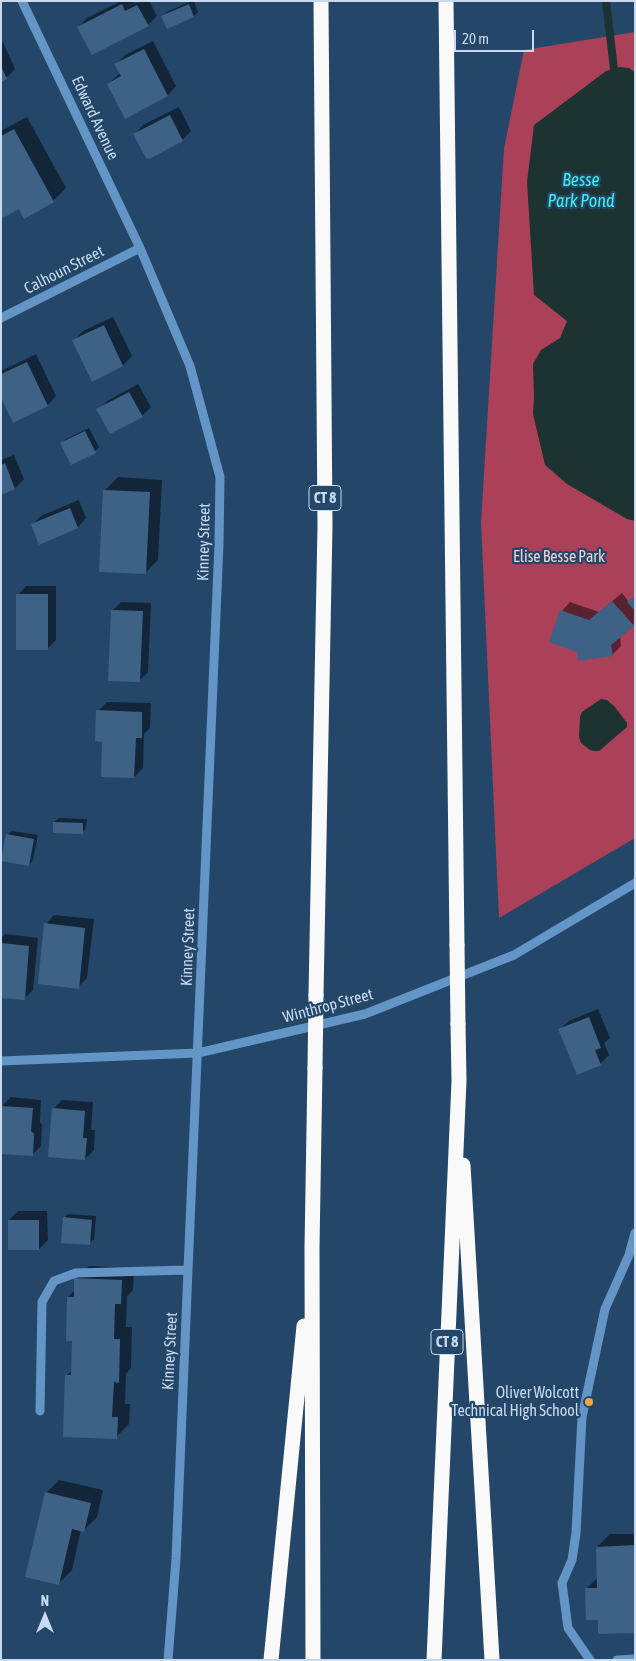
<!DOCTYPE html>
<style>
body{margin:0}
#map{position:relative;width:636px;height:1661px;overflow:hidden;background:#244769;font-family:"Asap Condensed",sans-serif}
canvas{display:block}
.frame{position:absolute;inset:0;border:2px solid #c7daef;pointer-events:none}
.north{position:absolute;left:20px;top:1591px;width:50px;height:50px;-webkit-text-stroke:4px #244769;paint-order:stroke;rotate:0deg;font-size:14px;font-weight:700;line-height:20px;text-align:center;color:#c7daef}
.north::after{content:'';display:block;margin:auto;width:18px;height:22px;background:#c7daef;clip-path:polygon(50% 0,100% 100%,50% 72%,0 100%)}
.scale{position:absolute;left:454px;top:30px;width:80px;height:22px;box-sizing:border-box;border:2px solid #c7daef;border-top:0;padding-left:6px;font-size:15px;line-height:18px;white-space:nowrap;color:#c7daef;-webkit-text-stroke:4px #244769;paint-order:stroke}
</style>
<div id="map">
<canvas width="636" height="1661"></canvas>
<div class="frame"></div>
<div class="north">N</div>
<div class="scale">20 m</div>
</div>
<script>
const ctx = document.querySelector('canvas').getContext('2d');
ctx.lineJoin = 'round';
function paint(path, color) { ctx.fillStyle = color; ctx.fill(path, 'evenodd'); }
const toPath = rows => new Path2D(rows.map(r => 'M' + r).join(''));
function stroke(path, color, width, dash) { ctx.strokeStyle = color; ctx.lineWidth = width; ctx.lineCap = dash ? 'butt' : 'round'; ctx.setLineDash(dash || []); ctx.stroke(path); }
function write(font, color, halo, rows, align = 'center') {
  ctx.font = font + ' "Asap Condensed",sans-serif'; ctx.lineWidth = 4.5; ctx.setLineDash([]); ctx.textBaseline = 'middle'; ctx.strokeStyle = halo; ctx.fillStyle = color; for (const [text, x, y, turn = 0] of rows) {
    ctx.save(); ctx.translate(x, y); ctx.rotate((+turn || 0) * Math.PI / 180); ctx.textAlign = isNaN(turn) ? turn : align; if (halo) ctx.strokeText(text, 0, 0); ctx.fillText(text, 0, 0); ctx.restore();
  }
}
paint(toPath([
 [635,32,635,838,499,918,481,522,504,149,524,50]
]), '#aa4158');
paint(toPath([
 [620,67,629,68,635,72,635,521,627,519,567,484,545,465,533,414,534,396,533,364,541,350,560,338,567,321,534,295,527,182,534,125,606,71],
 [601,699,607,700,615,707,627,723,627,727,599,751,594,751,590,750,581,743,579,737,580,717,582,712]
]), '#1c3331');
paint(toPath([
 [121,1,133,1,134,3,149,1,157,16,148,25,79,27,87,18],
 [191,1,194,1,198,12,194,16,163,16,167,12],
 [153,41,176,86,168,95,108,84,120,73,116,64,125,55],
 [3,42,15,69,6,78,1,80,1,43],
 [179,107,191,131,182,140,135,134,143,125],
 [27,117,66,188,53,201,19,207,1,212,1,131],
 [113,317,132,356,123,365,93,380,74,340,83,331],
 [36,354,56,396,48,405,1,395,1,371],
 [138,384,151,407,142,416,98,410,107,401],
 [89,428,99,447,95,451,62,444,66,439],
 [14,455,24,479,15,488,1,493,1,460],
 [118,477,162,480,158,560,145,573,101,571,105,490],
 [79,500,86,518,78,527,32,525,41,516],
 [26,586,56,586,56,640,47,649,18,595],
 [622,593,629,602,635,596,635,623,620,636,621,646,612,655,578,651,562,611,570,602,599,612],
 [121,602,151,603,148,672,139,681,113,610],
 [107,702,151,703,150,728,144,734,143,768,134,777,98,711],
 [59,818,87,819,86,828,82,833,54,822],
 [12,831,38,835,33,860,29,865,7,835],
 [54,915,94,919,87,978,78,987,46,924],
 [5,934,38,938,33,990,24,999,1,997,1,938],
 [598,1009,610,1038,604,1043,609,1055,600,1064,560,1029,569,1021],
 [11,1097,41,1100,40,1122,42,1125,41,1146,32,1155,2,1106],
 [62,1100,93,1102,91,1130,95,1130,94,1150,85,1159,53,1109],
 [18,1211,47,1211,48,1240,39,1249,9,1220],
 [68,1214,96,1216,94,1239,90,1243,64,1218],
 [89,1266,134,1268,133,1290,127,1296,126,1327,132,1327,131,1368,126,1374,125,1404,130,1404,129,1424,116,1437,66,1376,73,1370,74,1340,68,1297,75,1290,76,1279],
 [59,1480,103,1490,97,1517,84,1530,81,1530,72,1570,59,1583,46,1493],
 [610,1534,635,1534,635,1631,599,1619,586,1589,598,1577,597,1547]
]), '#0007');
stroke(toPath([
 [606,1,614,69]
]), '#1c3331', 8);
paint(toPath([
 [122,4,125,11,137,5,149,26,92,55,77,27],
 [189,4,194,17,167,29,161,16],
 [144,49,168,96,125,119,107,84,121,76,114,64],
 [1,66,7,79,1,82],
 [170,115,183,141,149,159,146,158,133,134],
 [14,129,54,202,24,219,19,209,3,218,1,215,1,136],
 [104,325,123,366,92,382,72,340],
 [27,362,48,406,13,423,1,398,1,374],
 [129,392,143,417,110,434,96,409],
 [85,431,96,453,71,465,60,443],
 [5,463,15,489,1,495,1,465],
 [103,490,150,492,146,574,99,572],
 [70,508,78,528,39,545,31,524],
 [16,594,48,594,48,650,16,650],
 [635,596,635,611,627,602],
 [612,601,634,626,611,645,613,656,578,661,577,652,549,642,560,610,589,620],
 [111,610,143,611,140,682,108,681],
 [96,710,142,712,142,738,136,738,134,778,101,777,102,742,95,741],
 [53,822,83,823,83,834,53,833],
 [6,834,34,839,29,866,1,861],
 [44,923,85,928,79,989,38,984],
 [1,943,29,946,25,1000,1,998],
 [589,1017,601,1048,595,1050,601,1065,577,1075,558,1029],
 [1,1106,33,1108,31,1131,34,1134,33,1156,1,1154],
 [52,1108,85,1111,83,1138,87,1138,85,1160,48,1157],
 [63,1217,92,1220,90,1245,61,1243],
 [8,1220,39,1220,39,1250,8,1250],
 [74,1278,122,1280,121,1304,115,1304,114,1339,120,1339,119,1383,114,1382,112,1417,118,1417,117,1439,63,1437,65,1375,71,1375,72,1341,66,1341,67,1297,74,1297],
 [45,1492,91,1503,84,1532,72,1529,59,1585,25,1577],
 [635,1545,635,1633,598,1634,598,1620,586,1620,585,1588,597,1588,596,1547]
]), '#3e6285');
stroke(toPath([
 [22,1,140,248,190,366,220,477,219,544,188,1270,176,1559,168,1660],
 [1,318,140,248],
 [1,1061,198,1053,365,1014,514,955,635,883],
 [40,1411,42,1302,54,1281,76,1273,188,1270],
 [590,1660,568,1628,562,1583,572,1560,576,1533,582,1417,605,1309,629,1255,635,1233],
 [617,1660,635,1659]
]), '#6495c7', 9);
stroke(toPath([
 [446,1,457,945],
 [316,995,325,526,321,1],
 [463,1165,492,1660],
 [271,1660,304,1326],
 [313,1660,312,1248,315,1068],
 [434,1660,459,1081,458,1024]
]), '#f9f9f9', 15);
stroke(toPath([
 [457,945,458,1024],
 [315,1068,316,995]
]), '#f9f9f9', 15);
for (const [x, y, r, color] of [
 [589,1402,5,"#f2a541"]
]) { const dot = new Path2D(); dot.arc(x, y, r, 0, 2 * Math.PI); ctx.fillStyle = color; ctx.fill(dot); stroke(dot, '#244769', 2); }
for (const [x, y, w] of [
 [325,498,32],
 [447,1342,32]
]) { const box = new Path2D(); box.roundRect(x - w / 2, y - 12.5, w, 25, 4); ctx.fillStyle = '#244769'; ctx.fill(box); stroke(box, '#c7daef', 1); }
write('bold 15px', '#c7daef', null, [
 ["CT 8",325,498],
 ["CT 8",447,1342]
]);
write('16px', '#c7daef', '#244769', [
 ["Edward Avenue",95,118,65],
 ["Calhoun Street",64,270,-27],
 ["Kinney Street",204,542,-89],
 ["Kinney Street",188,947,-88],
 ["Winthrop Street",328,1006,-15],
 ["Kinney Street",170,1351,-87]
]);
write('16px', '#efd1d5', '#244769', [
 ["Elise Besse Park",559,557]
]);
write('16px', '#c7daef', '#244769', [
 ["Oliver Wolcott",579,1393],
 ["Technical High School",579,1411]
], 'right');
write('italic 18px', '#3ff1e7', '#244769', [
 ["Besse",581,180],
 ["Park Pond",581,201]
]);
</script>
